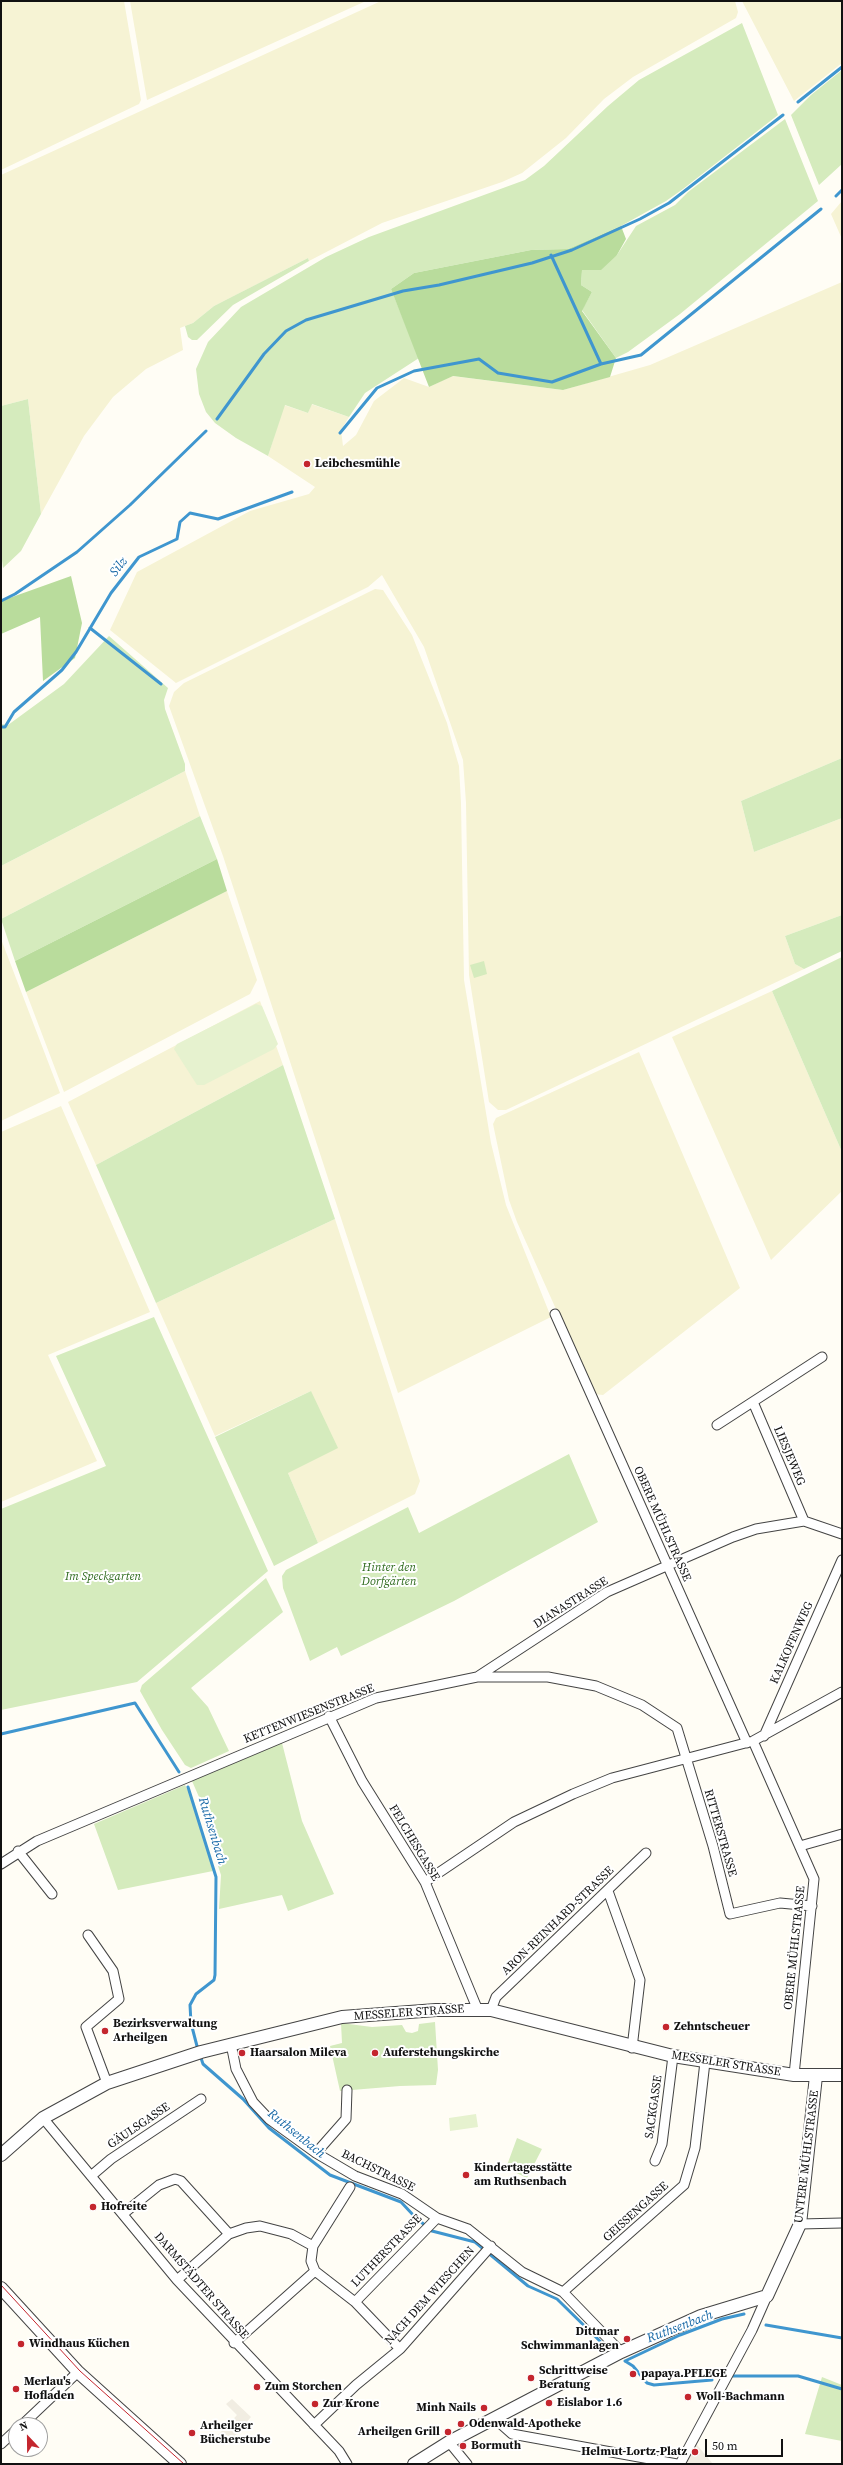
<!DOCTYPE html>
<meta charset="utf-8">
<style>
body{margin:0}
#map{position:relative;width:843px;height:2465px;overflow:hidden;background:#fffdf5;font-family:"Source Serif 4",serif}
canvas{display:block}
.frame{position:absolute;inset:0;border:2px solid #111;pointer-events:none}
.north{position:absolute;left:8px;top:2417px;width:40px;height:40px;box-sizing:border-box;background:#fff;border:1px solid #a0a0a0;border-radius:50%;rotate:338deg;font-size:11px;font-weight:700;line-height:16px;text-align:center;color:#111}
.north::after{content:'';display:block;margin:auto;width:14px;height:18px;background:#c4262e;clip-path:polygon(50% 0,100% 100%,50% 72%,0 100%)}
.scale{position:absolute;left:705px;top:2439px;width:78px;height:18px;box-sizing:border-box;border:2px solid #111;border-top:0;padding-left:5px;font-size:12px;line-height:14px;white-space:nowrap;color:#111;-webkit-text-stroke:3px #fff;paint-order:stroke}
</style>
<div id="map">
<canvas width="843" height="2465"></canvas>
<div class="frame"></div>
<div class="north">N</div>
<div class="scale">50 m</div>
</div>
<script>
const ctx = document.querySelector('canvas').getContext('2d');
ctx.lineJoin = 'round';
function paint(path, color) { ctx.fillStyle = color; ctx.fill(path, 'evenodd'); }
const toPath = rows => new Path2D(rows.map(r => 'M' + r).join(''));
function stroke(path, color, width, dash) { ctx.strokeStyle = color; ctx.lineWidth = width; ctx.lineCap = dash ? 'butt' : 'round'; ctx.setLineDash(dash || []); ctx.stroke(path); }
function write(font, color, halo, rows, align = 'center') {
  ctx.font = font + ' "Source Serif 4",serif'; ctx.lineWidth = 4; ctx.setLineDash([]); ctx.textBaseline = 'middle'; ctx.strokeStyle = halo; ctx.fillStyle = color; for (const [text, x, y, turn = 0] of rows) {
    ctx.save(); ctx.translate(x, y); ctx.rotate((+turn || 0) * Math.PI / 180); ctx.textAlign = isNaN(turn) ? turn : align; if (halo) ctx.strokeText(text, 0, 0); ctx.fillText(text, 0, 0); ctx.restore();
  }
}
paint(toPath([
 [1,1,124,1,141,100,139,104,1,170],
 [130,1,366,1,147,100],
 [381,1,735,1,738,12,736,18,633,77,604,99,566,138,522,173,502,182,382,223,309,261,308,258,232,297,214,306,193,323,180,328,183,350,146,369,113,397,84,436,41,514,28,399,1,406,1,175],
 [742,1,842,1,842,63,794,101],
 [842,201,842,239,831,214],
 [842,282,842,758,741,801,754,852,842,818,842,915,785,936,795,964,804,969,506,1110,498,1110,489,1102,469,975,466,803,463,760,424,647,382,575,368,587,176,683,110,630,137,572,250,511,309,494,315,487,268,456,284,405,308,413,311,404,349,417,341,430,343,446,356,435,374,401,404,378,429,387,452,376,563,390,650,365],
 [375,589,383,590,412,635,447,723,454,749,459,766,461,803,464,980,491,1143,506,1205,551,1317,398,1393,223,856,169,706,174,692,184,683],
 [185,771,200,816,1,919,1,866],
 [227,891,257,980,250,994,64,1092,26,992],
 [1,939,60,1093,1,1121],
 [772,991,842,1152,842,1191,771,1260,672,1037],
 [260,1001,283,1065,96,1165,68,1102],
 [639,1052,740,1288,603,1395,594,1394,517,1222,509,1200,493,1124,496,1118],
 [61,1106,150,1312,48,1355,97,1461,1,1502,1,1132],
 [335,1219,420,1481,415,1494,318,1543,288,1473,311,1391,215,1436,156,1303]
]), '#f6f3d4');
paint(toPath([
 [742,23,778,115,683,189,666,201,621,226,568,249,531,250,414,273,391,289,419,358,365,393,349,417,312,404,308,413,285,405,268,456,236,438,215,423,206,412,199,394,196,369,208,342,241,307,326,257,369,237,525,180,544,166,608,106,639,80],
 [842,70,842,164,819,185,791,115,811,95],
 [785,119,818,201,680,314,628,352,616,358,582,310,592,292,581,285,582,270,617,255,636,226,675,205,688,192],
 [308,258,309,261,233,305,197,340,192,340,188,337,185,326,193,323,214,306],
 [28,399,41,514,21,551,3,568,1,552,1,406],
 [109,636,168,688,164,700,165,709,185,764,185,771,1,866,1,724,8,725,64,684],
 [842,758,842,818,754,852,741,801],
 [200,816,217,859,15,961,1,919],
 [842,915,842,951,804,969,795,964,785,936],
 [842,957,842,1152,772,991],
 [484,961,487,974,474,978,470,965],
 [283,1065,335,1219,156,1303,96,1165],
 [154,1317,268,1571,137,1682,1,1710,1,1509,106,1466,56,1356],
 [311,1391,338,1448,288,1473,318,1543,274,1566,215,1437],
 [569,1454,598,1522,454,1601,341,1656,337,1647,310,1661,283,1588,282,1576,286,1570,408,1507,419,1533],
 [266,1578,283,1612,191,1688,208,1707,229,1751,191,1768,185,1765,162,1730,140,1691,142,1685],
 [282,1743,302,1821,334,1894,288,1911,282,1895,219,1909,221,1875,205,1826,199,1797,192,1781],
 [185,1785,194,1802,213,1871,118,1890,94,1824],
 [435,2022,438,2070,436,2085,400,2086,340,2091,330,2046,342,2043,341,2023,372,2027,402,2025,406,2032,412,2033,418,2031,419,2024],
 [517,2138,542,2149,527,2178,506,2168],
 [822,2377,842,2385,842,2441,805,2434]
]), '#d5ebbd');
paint(toPath([
 [621,226,626,239,617,255,601,270,582,270,581,285,592,292,582,311,616,358,610,377,563,390,453,376,429,387,391,289,414,273,531,250,568,249],
 [71,576,82,623,75,658,43,681,40,617,1,634,1,601],
 [217,859,227,891,26,992,15,961]
]), '#b9dc9c');
paint(toPath([
 [256,1004,262,1006,278,1044,274,1049,204,1085,197,1085,174,1049,177,1044],
 [476,2114,478,2127,450,2131,449,2118]
]), '#e6f2cf');
paint(toPath([
 [232,2399,251,2417,228,2444,218,2435,237,2415,226,2404],
 [693,2440,713,2464,680,2464]
]), '#f1ede2');
stroke(toPath([
 [798,102,842,67],
 [836,196,842,190],
 [551,255,601,364],
 [217,419,264,354,286,331,306,320,403,291,439,285,532,263,572,250,640,219,669,203,783,115],
 [340,433,377,388,414,371,479,359,498,373,552,382,601,364,641,355,821,209],
 [1,601,15,594,77,552,130,505,206,431],
 [90,628,161,684],
 [1,727,5,727,14,712,62,670,76,652,111,593,139,557,177,539,180,522,190,513,218,519,292,492],
 [1,1734,135,1703,179,1772],
 [188,1787,216,1877,215,1975,214,1980,196,1994,190,2005,191,2023,198,2050],
 [200,2055,203,2064,243,2099,269,2128,330,2175,401,2202,415,2217,432,2231,475,2242,528,2286,557,2299,607,2348],
 [766,2325,842,2338],
 [625,2361,680,2335,722,2319,744,2314],
 [625,2361,633,2366,647,2383,654,2385,712,2380],
 [733,2376,798,2376,842,2389]
]), '#3f96cf', 3);
const minor = toPath([
 [555,1314,747,1743],
 [753,1402,804,1521],
 [717,1425,822,1357],
 [477,1677,607,1592,733,1537,756,1529,804,1521,842,1534],
 [329,1716,362,1781,425,1882,477,2008],
 [764,1736,842,1560],
 [753,1741,814,1879,794,2075],
 [800,1846,842,1834],
 [18,1851,52,1894],
 [1,1864,37,1841,376,1698,477,1677,548,1677,596,1686,642,1705,677,1728,713,1846,730,1914,780,1903,812,1906],
 [425,1882,514,1822,573,1794,612,1778,753,1741,842,1692],
 [608,1891,640,1980,632,2048],
 [88,1935,113,1971,119,1999,86,2027,107,2083],
 [491,2010,496,1997,646,1853],
 [231,2044,236,2069,253,2102,269,2119,316,2153,355,2176,402,2194,437,2218,468,2229,522,2272,563,2292,621,2352],
 [43,2118,177,2280,339,2451,347,2464],
 [316,2153,346,2119,347,2090],
 [655,2161,662,2144,673,2056],
 [91,2176,111,2159,201,2099],
 [350,2187,313,2246,311,2261,315,2271,355,2302,400,2349],
 [123,2214,159,2185,175,2179,181,2181,229,2234,246,2228,260,2226,291,2234,313,2246],
 [800,2224,842,2223],
 [177,2280,229,2234],
 [563,2292,684,2185,695,2148,705,2062],
 [355,2302,437,2218],
 [234,2343,315,2271],
 [494,2418,512,2434,677,2464],
 [22,2425,78,2372],
 [314,2425,356,2385,400,2349,491,2246],
 [449,2442,467,2464],
 [1,2444,16,2430],
 [680,2464,752,2330,767,2296]
]);
const tertiary = toPath([
 [1,2155,43,2118,107,2083,201,2052,342,2017,436,2010,491,2010,673,2056,794,2075,842,2075],
 [1,2288,78,2372,180,2464],
 [414,2464,449,2442,621,2352,701,2316,767,2296,800,2224,816,2076]
]);
stroke(minor, '#444', 11);
stroke(tertiary, '#444', 14);
stroke(minor, '#fff', 9);
stroke(tertiary, '#fff', 12);
stroke(toPath([
 [1,2285,80,2371,184,2464]
]), '#c4262e', 1);
for (const [x, y, r, color] of [
 [307,464,4,"#c4262e"],
 [666,2027,4,"#c4262e"],
 [105,2031,4,"#c4262e"],
 [242,2053,4,"#c4262e"],
 [375,2053,4,"#c4262e"],
 [466,2175,4,"#c4262e"],
 [93,2207,4,"#c4262e"],
 [627,2339,4,"#c4262e"],
 [21,2344,4,"#c4262e"],
 [633,2374,4,"#c4262e"],
 [531,2378,4,"#c4262e"],
 [257,2387,4,"#c4262e"],
 [16,2389,4,"#c4262e"],
 [688,2397,4,"#c4262e"],
 [549,2403,4,"#c4262e"],
 [315,2404,4,"#c4262e"],
 [484,2408,4,"#c4262e"],
 [461,2424,4,"#c4262e"],
 [448,2432,4,"#c4262e"],
 [192,2433,4,"#c4262e"],
 [463,2446,4,"#c4262e"],
 [695,2452,4,"#c4262e"]
]) { const dot = new Path2D(); dot.arc(x, y, r, 0, 2 * Math.PI); ctx.fillStyle = color; ctx.fill(dot); stroke(dot, '#fff', 1.5); }
write('bold 12px', '#111', '#fff', [
 ["Leibchesmühle",315,464],
 ["Bezirksverwaltung",113,2024],
 ["Arheilgen",113,2038],
 ["Zehntscheuer",674,2027],
 ["Haarsalon Mileva",250,2053],
 ["Auferstehungskirche",383,2053],
 ["Kindertagesstätte",474,2168],
 ["am Ruthsenbach",474,2182],
 ["Hofreite",101,2207],
 ["Dittmar",619,2332,"right"],
 ["Schwimmanlagen",619,2346,"right"],
 ["Windhaus Küchen",29,2344],
 ["Schrittweise",539,2371],
 ["Beratung",539,2385],
 ["papaya.PFLEGE",641,2374],
 ["Merlau's",24,2382],
 ["Hofladen",24,2396],
 ["Zum Storchen",265,2387],
 ["Woll-Bachmann",696,2397],
 ["Eislabor 1.6",557,2403],
 ["Zur Krone",323,2404],
 ["Minh Nails",476,2408,"right"],
 ["Odenwald-Apotheke",469,2424],
 ["Arheilger",200,2426],
 ["Bücherstube",200,2440],
 ["Arheilgen Grill",440,2432,"right"],
 ["Bormuth",471,2446],
 ["Helmut-Lortz-Platz",687,2452,"right"]
], 'left');
write('12px', '#111', '#fff', [
 ["LIESJEWEG",789,1456,67],
 ["OBERE MÜHLSTRASSE",662,1524,66],
 ["DIANASTRASSE",571,1603,-32],
 ["KALKOFENWEG",792,1643,-66],
 ["KETTENWIESENSTRASSE",309,1714,-22],
 ["RITTERSTRASSE",720,1833,74],
 ["FELCHESGASSE",414,1843,59],
 ["ARON-REINHARD-STRASSE",558,1921,-44],
 ["OBERE MÜHLSTRASSE",795,1948,-84],
 ["MESSELER STRASSE",409,2013,-4],
 ["MESSELER STRASSE",726,2064,9],
 ["SACKGASSE",654,2107,-82],
 ["GÄULSGASSE",139,2126,-34],
 ["UNTERE MÜHLSTRASSE",807,2157,-83],
 ["BACHSTRASSE",378,2171,26],
 ["GEISSENGASSE",636,2212,-42],
 ["LUTHERSTRASSE",387,2251,-46],
 ["DARMSTÄDTER STRASSE",201,2286,49],
 ["NACH DEM WIESCHEN",430,2296,-48]
]);
write('italic 12px', '#2f6b1f', '#fff', [
 ["Hinter den",389,1568],
 ["Dorfgärten",389,1582],
 ["Im Speckgarten",103,1577]
]);
write('italic 13px', '#1768a6', '#fff', [
 ["Silz",119,567,-52],
 ["Ruthsenbach",212,1831,73],
 ["Ruthsenbach",296,2134,39],
 ["Ruthsenbach",680,2327,-21]
]);
</script>
